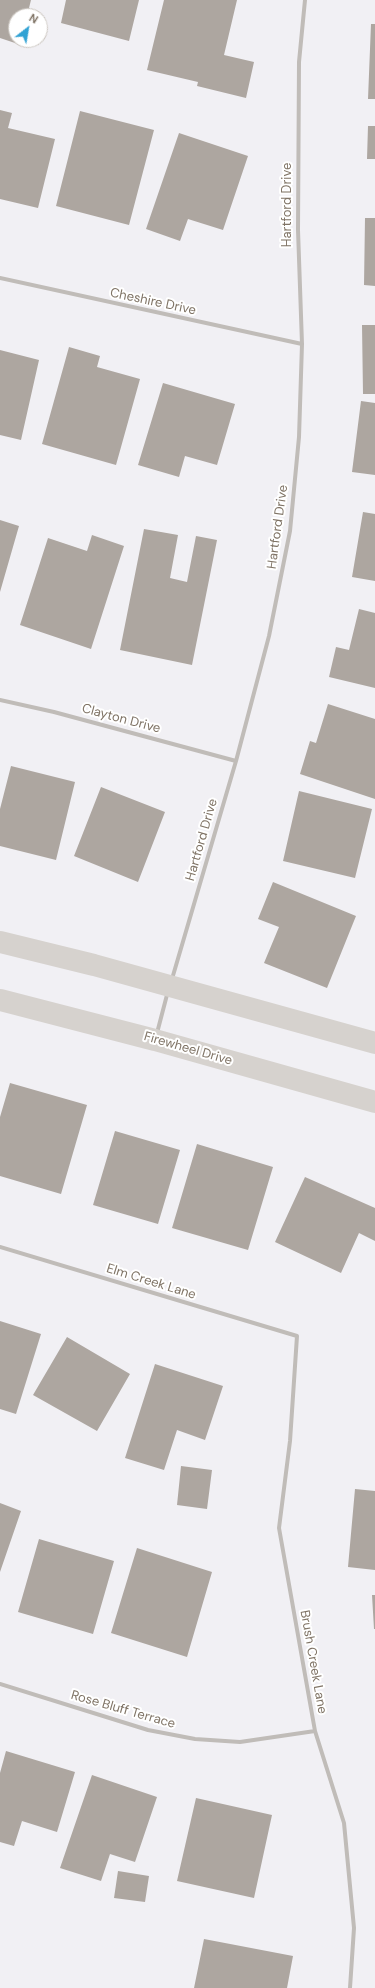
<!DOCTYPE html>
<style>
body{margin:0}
#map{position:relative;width:375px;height:1988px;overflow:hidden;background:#f1f0f4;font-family:"DM Sans",sans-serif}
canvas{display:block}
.north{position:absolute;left:8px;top:8px;width:40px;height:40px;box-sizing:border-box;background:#fff;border:1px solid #ccc7c1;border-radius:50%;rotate:31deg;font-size:11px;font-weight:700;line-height:16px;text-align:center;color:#7f7365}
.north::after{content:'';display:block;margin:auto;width:14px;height:18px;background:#31a2d4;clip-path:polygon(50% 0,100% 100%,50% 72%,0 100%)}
</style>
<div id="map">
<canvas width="375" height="1988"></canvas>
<div class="north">N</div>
</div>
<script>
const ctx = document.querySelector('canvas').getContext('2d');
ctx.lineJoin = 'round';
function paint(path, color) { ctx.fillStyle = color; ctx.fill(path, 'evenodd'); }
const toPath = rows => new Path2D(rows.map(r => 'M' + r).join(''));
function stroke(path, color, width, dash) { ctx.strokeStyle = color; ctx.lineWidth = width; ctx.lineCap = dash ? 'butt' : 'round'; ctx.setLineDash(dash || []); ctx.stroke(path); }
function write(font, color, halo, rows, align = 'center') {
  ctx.font = font + ' "DM Sans",sans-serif'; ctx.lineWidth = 4; ctx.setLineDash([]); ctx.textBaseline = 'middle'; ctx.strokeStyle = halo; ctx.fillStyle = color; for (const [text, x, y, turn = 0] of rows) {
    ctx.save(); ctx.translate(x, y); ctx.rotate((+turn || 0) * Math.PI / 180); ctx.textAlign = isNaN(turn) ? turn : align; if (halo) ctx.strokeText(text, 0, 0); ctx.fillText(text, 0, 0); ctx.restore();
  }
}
paint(toPath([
 [0,0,31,0,27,16,16,16,16,40,20,40,18,44,0,38],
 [66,0,139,0,129,41,61,23],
 [164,0,237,0,224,55,254,62,246,98,197,86,198,82,147,70],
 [371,24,375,24,375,99,368,99],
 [0,110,12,113,8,128,55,139,38,208,0,199],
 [80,111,154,130,129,225,56,206],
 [368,126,375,126,375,159,367,159],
 [179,133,248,156,223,230,188,219,180,241,146,229],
 [365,218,375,218,375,286,364,285],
 [362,325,375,325,375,394,363,394],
 [69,347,100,356,97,367,140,379,116,465,42,444],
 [0,350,39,360,21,440,0,435],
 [163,383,235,404,217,465,185,456,179,477,138,465],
 [361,401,375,403,375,475,352,472],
 [363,512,375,514,375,581,352,577],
 [0,520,19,526,0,592],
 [144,529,178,535,170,578,187,582,196,536,217,540,192,665,120,650],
 [92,535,124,546,91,649,20,625,48,538,87,551],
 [359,609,375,613,375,688,329,677,336,647,349,650],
 [328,704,375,719,375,799,300,774,310,741,316,743],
 [11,766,75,782,56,860,0,846,0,809],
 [101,787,165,812,138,882,74,856],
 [299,791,372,809,355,878,283,861],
 [273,882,356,916,327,988,264,963,279,927,258,919],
 [10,1083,87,1105,61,1194,0,1176,0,1117],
 [115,1131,180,1150,158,1224,93,1205],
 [197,1144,273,1167,248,1250,172,1228],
 [305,1177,375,1208,375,1241,359,1233,341,1273,275,1242],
 [0,1321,41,1334,16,1414,0,1409],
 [67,1337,130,1374,97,1431,33,1395],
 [155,1364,223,1386,205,1440,177,1430,164,1470,125,1458],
 [181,1466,212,1470,207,1509,177,1505],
 [355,1489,375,1491,375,1570,348,1567],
 [0,1503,21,1511,0,1572],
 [39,1539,114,1561,93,1634,18,1612],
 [137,1548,212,1572,187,1657,111,1633],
 [372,1595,375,1595,375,1629,374,1629],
 [6,1751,75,1772,57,1832,22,1821,14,1846,0,1842,0,1773],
 [92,1775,157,1797,135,1862,110,1854,101,1881,60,1868],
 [196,1798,272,1815,254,1898,177,1881],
 [118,1871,149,1876,145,1902,114,1898],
 [204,1939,293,1956,287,1988,194,1988]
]), '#ada6a0');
stroke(toPath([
 [0,278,302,344],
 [0,700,54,712,236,761],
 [172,979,236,761,269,636,290,531,299,437,302,344,298,230,299,62,305,0],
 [157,1033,168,991],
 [0,1247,297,1336,290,1441,279,1528,315,1731,344,1823,354,1928,350,1988],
 [0,1684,148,1730,195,1739,240,1742,315,1731]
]), '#c0bcb8', 4);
stroke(toPath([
 [0,942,94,965,375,1043],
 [0,1000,155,1040,375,1102]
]), '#d6d2ce', 22);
write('13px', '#7f7365', '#fff', [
 ["Hartford Drive",288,205,-90],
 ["Cheshire Drive",153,302,12],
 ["Hartford Drive",278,527,-82],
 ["Clayton Drive",121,719,15],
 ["Hartford Drive",202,840,-74],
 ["Firewheel Drive",188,1049,16],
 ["Elm Creek Lane",151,1282,17],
 ["Brush Creek Lane",313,1662,80],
 ["Rose Bluff Terrace",123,1710,16]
]);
</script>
